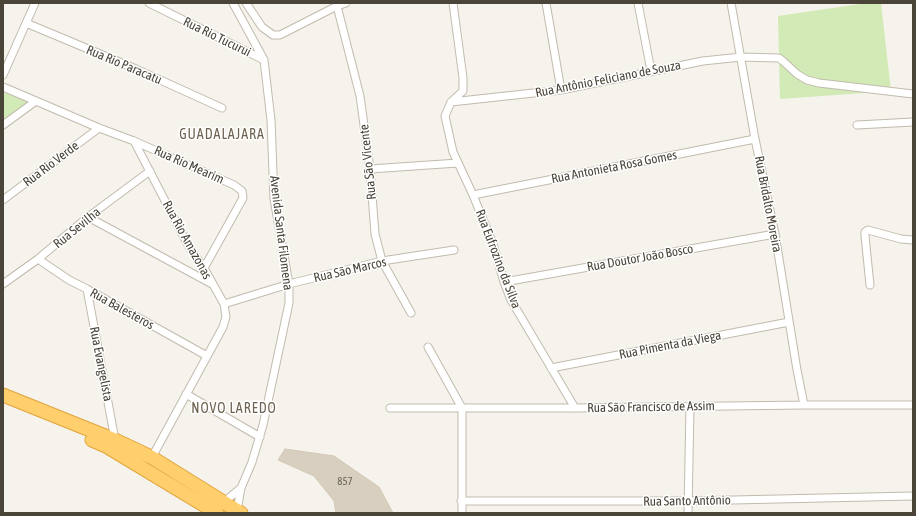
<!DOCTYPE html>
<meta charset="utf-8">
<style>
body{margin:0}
#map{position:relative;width:916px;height:516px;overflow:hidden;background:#f6f3ec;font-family:"Asap Condensed",sans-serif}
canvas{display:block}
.frame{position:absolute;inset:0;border:4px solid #4b4439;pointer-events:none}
</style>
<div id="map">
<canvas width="916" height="516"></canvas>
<div class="frame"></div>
</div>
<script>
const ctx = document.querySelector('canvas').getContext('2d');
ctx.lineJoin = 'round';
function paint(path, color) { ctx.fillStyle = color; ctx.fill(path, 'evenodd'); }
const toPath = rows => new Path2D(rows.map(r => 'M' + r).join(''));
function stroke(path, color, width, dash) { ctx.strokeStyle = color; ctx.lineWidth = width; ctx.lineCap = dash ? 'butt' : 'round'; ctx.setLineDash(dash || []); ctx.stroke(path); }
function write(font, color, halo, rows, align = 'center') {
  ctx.font = font + ' "Asap Condensed",sans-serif'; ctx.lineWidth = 3; ctx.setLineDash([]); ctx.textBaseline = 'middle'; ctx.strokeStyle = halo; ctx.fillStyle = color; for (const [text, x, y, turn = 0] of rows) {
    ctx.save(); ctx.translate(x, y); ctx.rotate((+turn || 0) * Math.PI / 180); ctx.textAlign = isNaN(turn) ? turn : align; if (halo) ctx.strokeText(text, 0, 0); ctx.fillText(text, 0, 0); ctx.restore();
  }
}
paint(toPath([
 [867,3,881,3,891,91,780,99,778,16],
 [3,92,31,101,3,122]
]), '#d2eab5');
const building = toPath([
 [285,449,334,456,379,487,393,513,336,513,334,501,314,476,278,460,285,449]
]);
paint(building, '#d8cfc1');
stroke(building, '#d3c7b4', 1);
const street = toPath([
 [149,3,264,60],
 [233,3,264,60,271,120,274,199,289,284,289,303,263,425,252,462,241,488,237,510],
 [246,3,262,27,273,35,280,35,337,6,346,3],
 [453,3,463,78,463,91,451,102,445,116,453,152,473,195,493,244,504,282,511,300,575,408],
 [546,3,561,90],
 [638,3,651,71],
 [731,3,755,139,775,234,797,370,804,405],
 [337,6,360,96,370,169,375,234,382,261,411,313],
 [26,23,136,69,222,108],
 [3,75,35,3],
 [3,87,36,101],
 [451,102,561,90,703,61,741,57,779,58,784,62,797,74,807,80,819,83,913,94],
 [3,125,36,101,99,128,134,141,234,185,242,191,243,198,204,268],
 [857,125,913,122],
 [134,141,188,245,204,268,224,304,226,317,223,327,151,459],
 [370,169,458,163],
 [473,195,755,139],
 [3,200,99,128],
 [88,217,212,284],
 [38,259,69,280,87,289,207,356],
 [504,282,775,234],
 [3,284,38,259,88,217,150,171],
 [870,285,865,236,865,232,868,230,901,239,913,240],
 [87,289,115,440],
 [224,304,289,284,382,261,454,250],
 [428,347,462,408,462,513],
 [551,368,789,322],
 [186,394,260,437],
 [390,408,575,408,804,405,913,405],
 [461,501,688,501,913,496],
 [224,502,241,488],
 [688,513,690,406]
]);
const highway = toPath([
 [3,395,115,440,151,457,241,513],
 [92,440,106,446,217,513]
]);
stroke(street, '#c2bbae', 9);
stroke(highway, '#e0a43c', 15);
stroke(street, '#fff', 7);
stroke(highway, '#ffcf6e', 13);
write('11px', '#6e675b', null, [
 ["857",345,482]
]);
write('13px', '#4b4439', '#fff', [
 ["Rua Rio Tucurui",217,37,26],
 ["Rua Rio Paracatu",124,65,23],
 ["Rua Antônio Feliciano de Souza",608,79,-11],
 ["Rua São Vicente",368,162,-96],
 ["Rua Rio Verde",51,164,-37],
 ["Rua Rio Mearim",189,165,24],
 ["Rua Antonieta Rosa Gomes",614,167,-11],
 ["Rua Bridalto Moreira",768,204,79],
 ["Rua Sevilha",77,228,-39],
 ["Avenida Santa Filomena",281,233,83],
 ["Rua Rio Amazonas",187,240,61],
 ["Rua Doutor João Bosco",640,258,-10],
 ["Rua Eufrozino da Silva",498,259,69],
 ["Rua São Marcos",350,270,-13],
 ["Rua Balesteros",122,309,29],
 ["Rua Pimenta da Viega",670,345,-11],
 ["Rua Evangelista",101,364,79],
 ["Rua São Francisco de Assim",651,407,-1],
 ["Rua Santo Antônio",687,501,-1]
]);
ctx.letterSpacing = '1px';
write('14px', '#6e6250', '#fff', [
 ["GUADALAJARA",222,135],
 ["NOVO LAREDO",234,409]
]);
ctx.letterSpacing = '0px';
</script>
